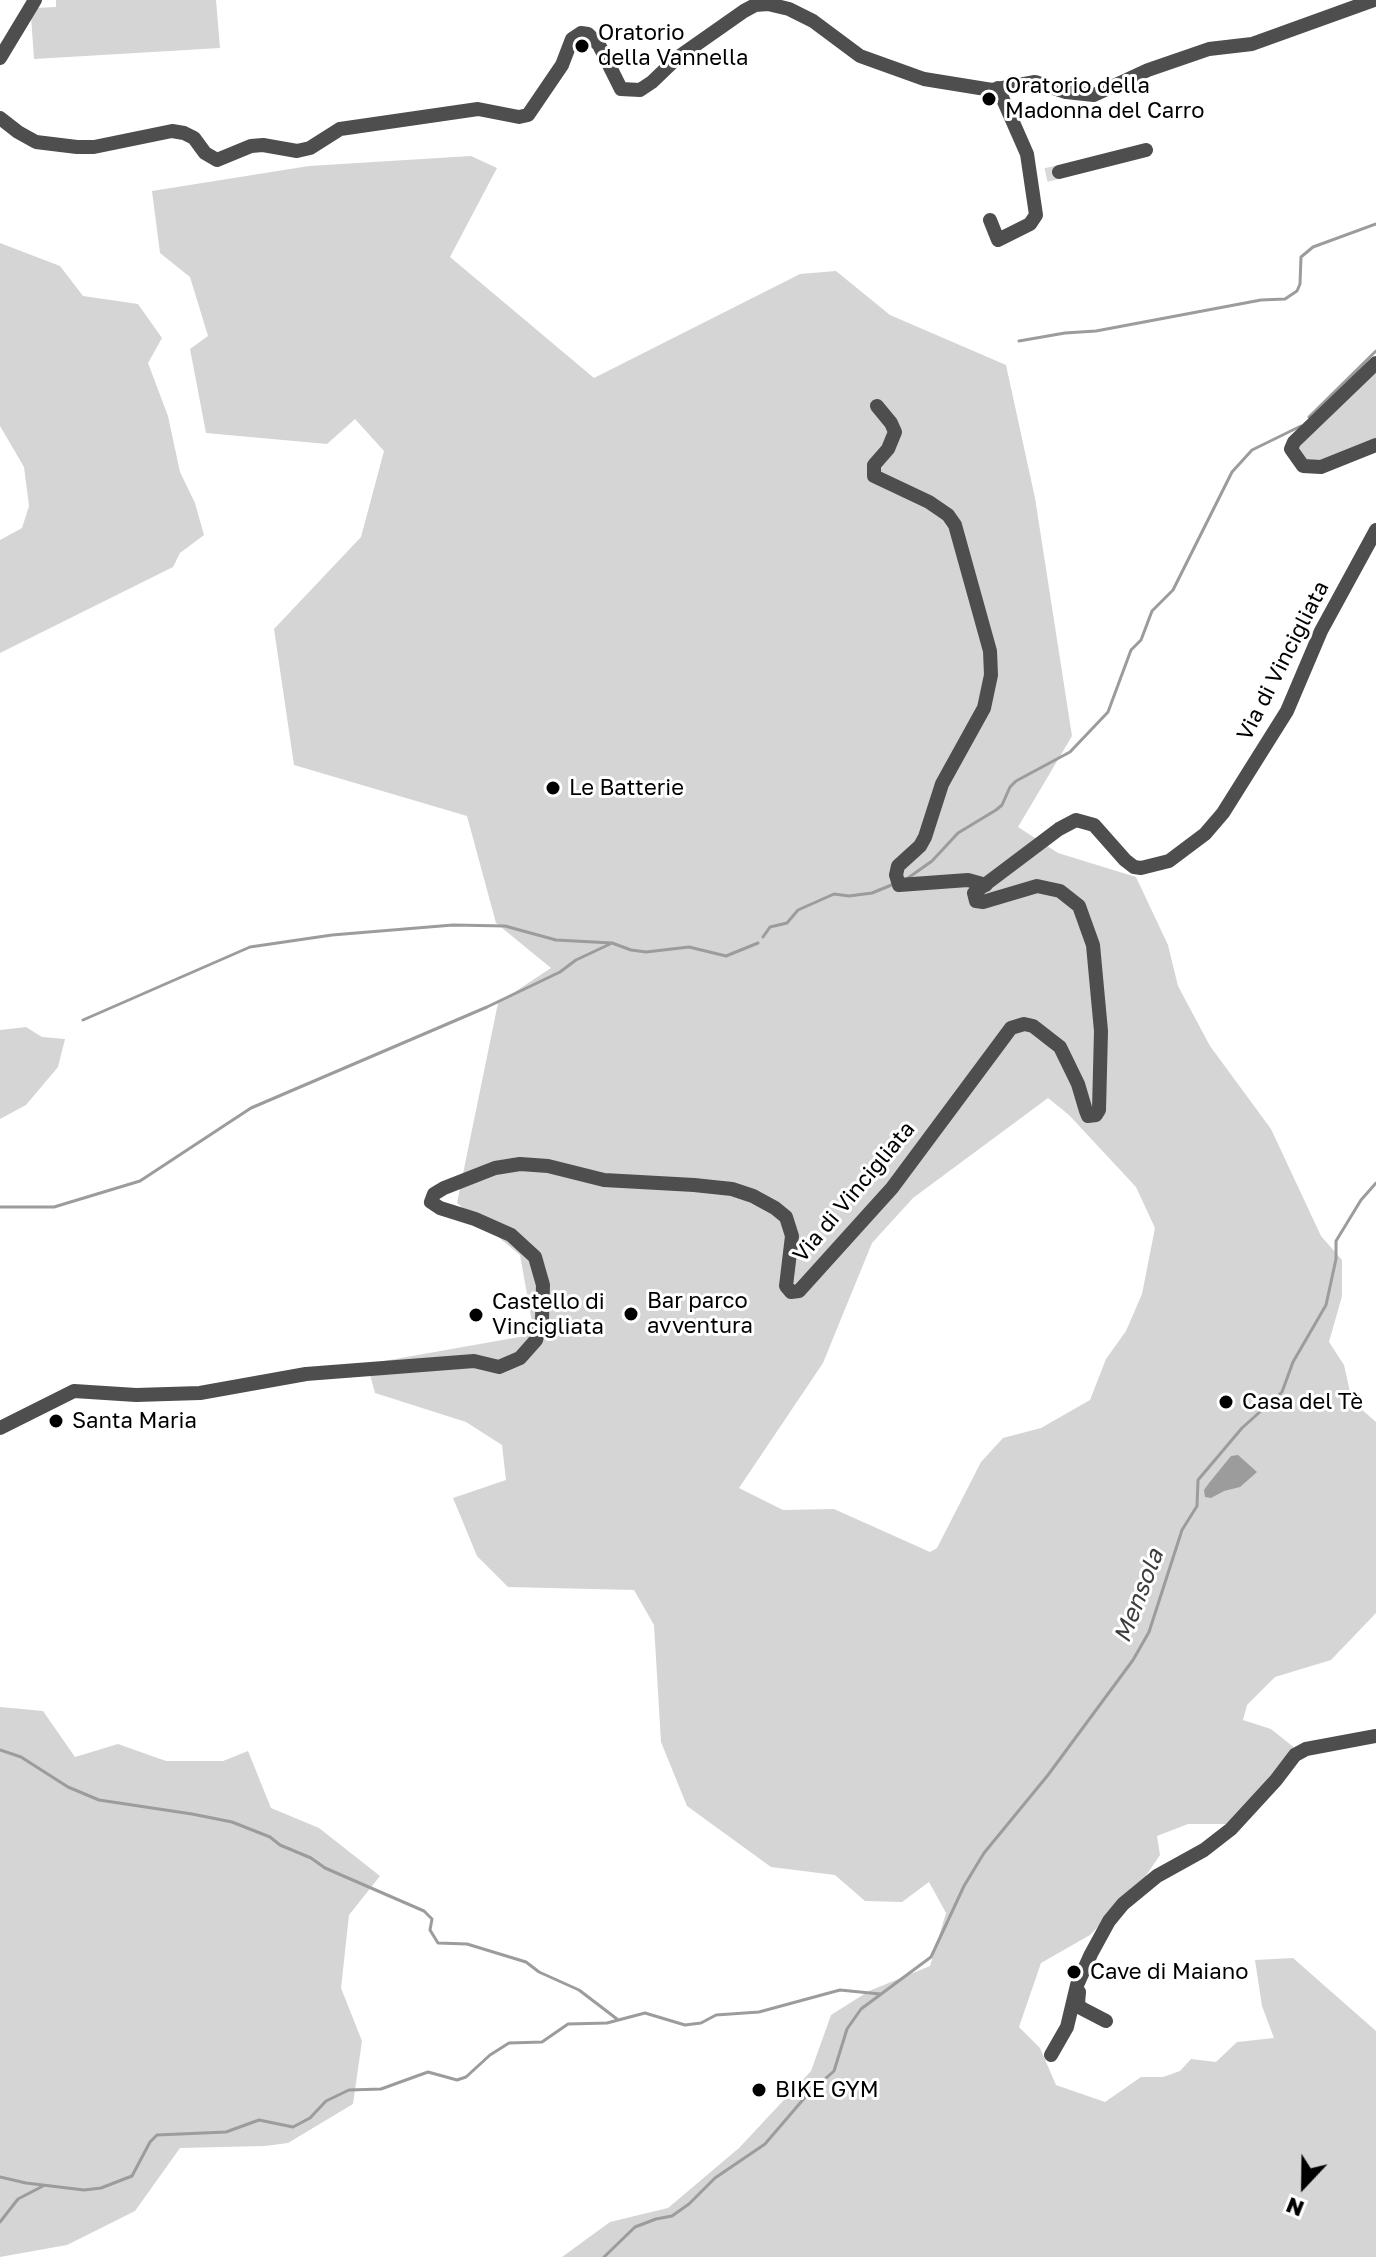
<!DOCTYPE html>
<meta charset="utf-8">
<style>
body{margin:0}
#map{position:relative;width:1376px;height:2257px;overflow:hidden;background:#fff;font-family:"Golos Text",sans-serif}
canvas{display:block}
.north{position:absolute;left:1264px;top:2145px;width:80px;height:80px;-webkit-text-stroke:6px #fff;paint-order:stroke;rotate:202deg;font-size:22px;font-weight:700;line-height:32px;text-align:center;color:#000}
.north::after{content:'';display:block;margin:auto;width:28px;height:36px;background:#000;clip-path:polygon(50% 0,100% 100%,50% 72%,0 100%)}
</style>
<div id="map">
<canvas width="1376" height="2257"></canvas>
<div class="north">N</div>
</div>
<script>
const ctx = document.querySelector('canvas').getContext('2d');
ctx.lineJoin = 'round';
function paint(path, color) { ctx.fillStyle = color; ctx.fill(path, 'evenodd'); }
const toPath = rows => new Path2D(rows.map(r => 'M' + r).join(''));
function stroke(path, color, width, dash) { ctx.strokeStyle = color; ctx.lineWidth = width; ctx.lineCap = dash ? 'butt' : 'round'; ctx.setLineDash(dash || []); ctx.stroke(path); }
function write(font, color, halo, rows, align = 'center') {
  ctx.font = font + ' "Golos Text",sans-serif'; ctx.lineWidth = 6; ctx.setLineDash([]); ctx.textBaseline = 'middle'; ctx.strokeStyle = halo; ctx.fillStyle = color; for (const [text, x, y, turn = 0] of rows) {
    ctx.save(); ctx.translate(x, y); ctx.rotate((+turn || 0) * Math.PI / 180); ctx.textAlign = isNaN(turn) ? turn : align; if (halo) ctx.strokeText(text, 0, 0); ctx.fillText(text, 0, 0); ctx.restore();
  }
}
paint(toPath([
 [56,0,216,0,220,48,34,59,31,16,34,8,56,7],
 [471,156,497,168,450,257,594,378,800,274,836,271,890,315,1006,365,1035,498,1072,736,1018,827,1058,853,1136,877,1168,945,1178,986,1210,1046,1271,1129,1321,1236,1342,1260,1342,1296,1329,1342,1344,1365,1352,1401,1376,1422,1376,1613,1331,1660,1275,1677,1247,1705,1243,1720,1271,1729,1296,1749,1229,1824,1188,1824,1157,1836,1160,1855,1143,1880,1090,1935,1041,1963,1019,2027,1040,2048,1056,2085,1105,2102,1141,2077,1163,2077,1180,2071,1191,2059,1216,2062,1237,2042,1274,2038,1262,2006,1255,1960,1293,1958,1376,2031,1376,2257,562,2257,610,2222,668,2208,739,2148,811,2071,831,2015,869,1991,930,1966,946,1913,929,1882,902,1902,865,1901,835,1875,771,1867,687,1806,661,1742,654,1625,634,1590,508,1587,477,1556,453,1498,506,1480,502,1445,466,1422,375,1393,367,1364,525,1336,532,1322,520,1255,457,1203,498,1003,551,968,496,923,467,816,294,765,274,629,361,537,384,451,355,419,327,444,206,433,190,349,208,336,190,277,160,253,152,191,309,166],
 [1048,1098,1069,1115,1136,1187,1155,1228,1142,1294,1126,1331,1106,1359,1090,1400,1041,1428,1003,1438,981,1462,937,1548,930,1552,834,1509,783,1510,739,1488,823,1363,872,1243,913,1198],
 [0,243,60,266,83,296,138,304,162,338,148,363,168,416,180,472,195,503,204,535,180,553,173,567,0,653,0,540,22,528,29,506,24,467,0,426],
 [1376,369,1376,442,1316,464,1305,463,1296,445],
 [26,1027,42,1037,65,1039,58,1067,26,1105,0,1119,0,1030],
 [0,1707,43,1711,75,1757,118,1744,166,1761,223,1761,248,1751,271,1808,319,1828,380,1876,349,1915,341,1988,362,2041,353,2104,288,2143,265,2146,180,2148,135,2211,67,2245,0,2257]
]), '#d5d5d5');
paint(toPath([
 [1238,1455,1257,1472,1240,1487,1224,1491,1211,1498,1205,1497,1204,1490,1209,1483,1231,1456]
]), '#9c9c9c');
stroke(toPath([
 [1019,341,1065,333,1096,331,1261,300,1285,299,1297,291,1300,284,1301,257,1313,247,1376,224],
 [1309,417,1376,351],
 [908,878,932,861,958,833,996,810,1002,805,1010,787,1016,781,1070,752,1108,712,1131,650,1141,640,1152,611,1173,590,1232,472,1252,450,1301,426],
 [763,937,770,927,787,923,798,910,834,894,849,896,872,893,894,884],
 [83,1020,250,947,332,935,453,925,505,926,556,940,612,943,631,950,646,952,689,947,726,956,758,943],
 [0,1207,54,1207,140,1181,251,1108,487,1007,560,972,576,960,610,944],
 [0,1750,21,1757,68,1787,99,1800,192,1814,232,1822,270,1837,280,1845,311,1858,325,1868,424,1911,432,1919,430,1930,438,1943,467,1944,526,1962,539,1972,579,1990,617,2019],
 [0,2177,26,2183,84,2190,101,2188,132,2176,150,2142,157,2135,226,2132,259,2120,293,2127,310,2118,326,2101,349,2090,381,2089,428,2072,457,2080,466,2077,490,2055,509,2043,542,2042,568,2024,607,2023,645,2013,685,2025,701,2023,716,2015,759,2012,840,1990,880,1994],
 [0,2222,18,2199,43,2186],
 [604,2257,635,2227,656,2219,672,2216,689,2204,715,2178,765,2144,807,2095,834,2071,847,2029,861,2009,931,1957,964,1886,984,1853,1048,1775,1133,1660,1149,1632,1182,1530,1197,1506,1198,1480,1242,1428,1282,1392,1293,1362,1326,1305,1336,1259,1336,1241,1361,1200,1376,1183]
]), '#9c9c9c', 3);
stroke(toPath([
 [1046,175,1059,172]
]), '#d9d9d9', 14, [14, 7]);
stroke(toPath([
 [0,58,35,0],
 [0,118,18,132,36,142,77,147,94,147,172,131,184,133,194,138,205,153,217,160,251,146,263,145,297,151,310,148,340,129,478,109,519,117,528,115,562,65,572,39,581,33,588,34,599,45,621,89,640,90,652,82,677,58,744,11,755,5,768,4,789,9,813,21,860,56,924,79,992,90,1035,82,1066,92,1094,95,1148,70,1209,49,1252,44,1374,0],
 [1059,172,1146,150],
 [990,220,998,240,1030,224,1036,215,1027,154,998,88],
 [1376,363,1294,442,1291,449,1303,466,1321,467,1376,445],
 [877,406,891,423,895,432,888,449,874,465,874,476,929,502,948,515,955,525,990,651,991,675,984,708,942,784,925,837,920,846,898,866,896,875,899,885,968,880,986,885],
 [0,1428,74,1391,136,1395,200,1393,306,1374,474,1361,499,1367,520,1358,536,1340,542,1319,543,1285,535,1257,511,1235,475,1219,440,1208,431,1202,434,1194,444,1188,495,1168,520,1164,548,1166,604,1180,694,1185,732,1189,753,1196,775,1208,786,1217,792,1236,786,1286,791,1292,799,1291,892,1188,1011,1028,1024,1024,1033,1026,1060,1047,1078,1084,1086,1111,1088,1116,1096,1115,1099,1110,1101,1031,1093,945,1079,906,1060,891,1037,886,983,902,976,901,974,893,1059,829,1076,820,1094,825,1125,860,1134,867,1141,868,1169,861,1205,834,1223,813,1287,711,1321,631,1376,530],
 [1079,1992,1078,2003,1081,2008,1106,2021],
 [1051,2055,1067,2027,1077,1985,1091,1954,1109,1921,1123,1904,1157,1876,1204,1850,1231,1829,1276,1780,1295,1755,1306,1749,1376,1736]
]), '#4e4e4e', 14);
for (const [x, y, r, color] of [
 [582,46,8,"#000"],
 [989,99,8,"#000"],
 [553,788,8,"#000"],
 [631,1314,8,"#000"],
 [476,1315,8,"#000"],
 [1226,1402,8,"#000"],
 [56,1421,8,"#000"],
 [1074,1972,8,"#000"],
 [759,2090,8,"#000"]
]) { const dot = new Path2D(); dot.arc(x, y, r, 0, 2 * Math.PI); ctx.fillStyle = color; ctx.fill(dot); stroke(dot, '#fff', 3); }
write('22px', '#000', '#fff', [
 ["Oratorio",598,33],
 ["della Vannella",598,58],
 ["Oratorio della",1005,86],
 ["Madonna del Carro",1005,111],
 ["Le Batterie",569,788],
 ["Bar parco",647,1301],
 ["avventura",647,1326],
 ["Castello di",492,1302],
 ["Vincigliata",492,1327],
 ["Casa del Tè",1242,1402],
 ["Santa Maria",72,1421],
 ["Cave di Maiano",1090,1972],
 ["BIKE GYM",775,2090]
], 'left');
write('22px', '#000', '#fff', [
 ["Via di Vincigliata",1283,661,-63],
 ["Via di Vincigliata",854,1192,-50]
]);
write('italic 24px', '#3d3d3d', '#fff', [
 ["Mensola",1139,1596,-69]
]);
</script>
